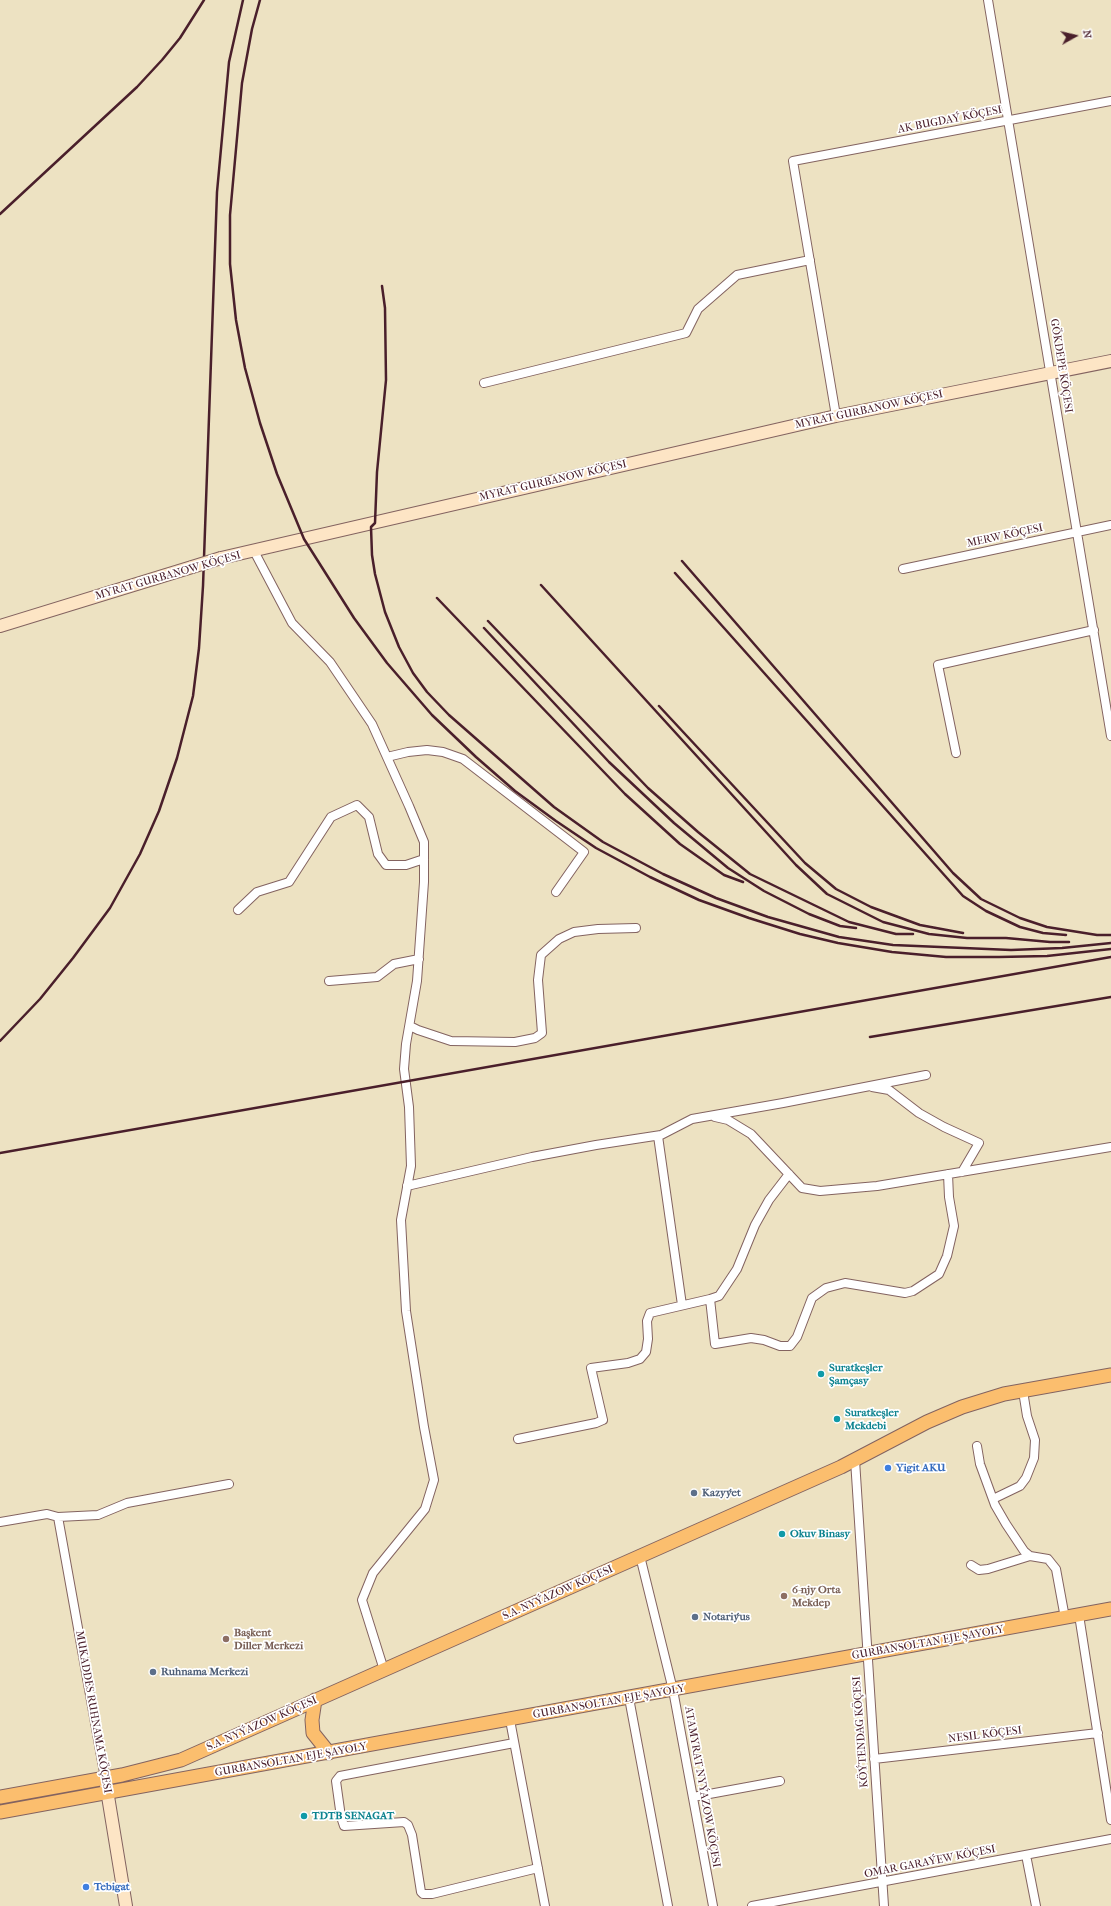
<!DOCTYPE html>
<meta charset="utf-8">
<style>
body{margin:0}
#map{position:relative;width:1111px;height:1906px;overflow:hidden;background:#ede2c2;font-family:"IM FELL French Canon",serif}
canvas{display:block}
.north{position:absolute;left:1055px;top:16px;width:40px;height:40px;-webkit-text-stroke:3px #fff;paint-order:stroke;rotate:82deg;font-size:11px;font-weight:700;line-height:16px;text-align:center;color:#4a1f2b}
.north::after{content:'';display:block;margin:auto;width:14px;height:18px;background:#4a1f2b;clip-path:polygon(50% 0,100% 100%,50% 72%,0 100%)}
</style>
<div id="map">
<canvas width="1111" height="1906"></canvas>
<div class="north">N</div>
</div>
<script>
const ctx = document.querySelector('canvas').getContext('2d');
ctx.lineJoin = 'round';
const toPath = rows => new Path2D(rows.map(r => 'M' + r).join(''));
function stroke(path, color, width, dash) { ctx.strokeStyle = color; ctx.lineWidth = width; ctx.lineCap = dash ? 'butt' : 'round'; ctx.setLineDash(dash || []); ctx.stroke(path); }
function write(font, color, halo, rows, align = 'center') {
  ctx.font = font + ' "IM FELL French Canon",serif'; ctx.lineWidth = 3.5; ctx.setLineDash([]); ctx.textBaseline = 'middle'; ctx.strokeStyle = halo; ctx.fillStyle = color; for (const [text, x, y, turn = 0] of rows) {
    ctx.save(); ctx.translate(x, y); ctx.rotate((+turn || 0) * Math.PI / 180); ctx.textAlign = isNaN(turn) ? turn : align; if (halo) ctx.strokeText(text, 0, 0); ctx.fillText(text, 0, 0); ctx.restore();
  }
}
const street = toPath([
 [988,0,1111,736],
 [484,383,686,333,698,309,737,275,810,260],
 [836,416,793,161,1111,101],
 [254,551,292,623,330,662,372,724,409,806,424,842,424,882,417,981,406,1044,404,1069,409,1107,411,1166,401,1220,406,1311,424,1427,434,1480,425,1509,373,1573,362,1600,384,1670],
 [903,569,1111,525],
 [956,753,938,665,1094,630],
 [387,757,408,752,427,750,443,752,463,759,584,852,556,892],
 [238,910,257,892,289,882,331,817,357,805,369,817,378,854,386,865,406,865,424,859],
 [329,981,377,977,394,964,419,959],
 [410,1026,418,1030,451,1041,515,1042,535,1038,542,1033,538,980,541,955,559,939,574,932,598,929,636,928],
 [872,1087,889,1090,919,1113,944,1127,979,1143,962,1172],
 [715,1117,728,1120,751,1134,802,1188,820,1191,877,1186,1111,1147],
 [658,1136,682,1305],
 [407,1186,532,1157,596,1145,661,1135,692,1119,783,1103,926,1075],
 [710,1299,715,1344,751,1338,764,1340,780,1346,790,1346,797,1337,812,1298,826,1288,845,1283,905,1293,913,1291,939,1274,947,1256,954,1226,949,1197,948,1174],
 [518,1439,596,1423,603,1420,591,1368,628,1363,640,1359,646,1352,648,1339,647,1321,650,1313,710,1299,719,1296,737,1269,755,1225,769,1200,789,1174],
 [977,1446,980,1464,995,1505,1006,1524,1024,1551,1030,1556,1048,1559,1056,1569,1065,1618],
 [855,1460,884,1906],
 [993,1499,1020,1486,1026,1478,1034,1458,1035,1440,1027,1416,1023,1391],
 [58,1517,105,1778],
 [0,1522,47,1514,58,1517,98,1515,127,1503,229,1484],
 [640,1556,673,1690,713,1906],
 [971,1565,979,1570,988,1569,1030,1556],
 [1079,1615,1111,1820],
 [629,1698,668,1906],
 [510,1720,545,1906],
 [514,1743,340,1776,336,1781,341,1817,344,1826,404,1822,408,1825,412,1835,421,1892,423,1894,432,1894,538,1868],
 [874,1759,1098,1733],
 [693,1797,780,1781],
 [1026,1855,1036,1906],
 [752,1906,1111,1839]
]);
const secondary = toPath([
 [221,558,836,416,1111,361],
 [0,626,192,567],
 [105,1778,126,1906]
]);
const primary = toPath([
 [315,1700,312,1720,313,1733,329,1753],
 [0,1797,122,1775,181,1760,841,1467,927,1422,962,1407,1004,1394,1111,1375],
 [0,1812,1111,1609]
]);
stroke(street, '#836360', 10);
stroke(secondary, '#836360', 14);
stroke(primary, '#836360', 15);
stroke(street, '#fff', 8);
stroke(secondary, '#fde5c5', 12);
stroke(primary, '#fbbe6e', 13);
stroke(toPath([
 [260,0,252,29,242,83,230,215,230,264,236,320,245,368,260,423,277,474,304,539,354,618,387,663,432,715,476,757,515,791,556,821,596,848,650,877,699,900,749,918,800,934,838,943,892,952,946,957,999,957,1047,956,1111,949],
 [0,214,137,87,162,60,180,38,204,0],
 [382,286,385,308,386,380,377,472,375,523,371,527,372,555,375,574,385,612,399,647,413,673,427,692,449,715,554,807,603,842,663,874,716,898,768,917,839,937,893,945,1011,950,1062,948,1111,943],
 [682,561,953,873,981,899,1020,918,1047,927,1097,935,1111,935],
 [675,573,963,896,986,911,1020,927,1043,933,1066,935],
 [541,585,796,865,827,894,883,922,929,934,967,938,1006,938,1050,942,1069,942],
 [437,598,625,794,680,844,724,875,743,882],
 [488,621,648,788,698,832,750,874,849,922,896,934,913,934],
 [484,628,609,762,674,823,728,868,764,891,809,914,840,926,856,928],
 [659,706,805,863,836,889,871,907,920,925,963,933],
 [870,1037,1111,997],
 [0,1041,40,999,73,958,110,908,140,854,159,811,177,758,193,696,199,648,203,586,217,192,229,62,243,0],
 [0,1153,1111,957]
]), '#4a1f2b', 2.5);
const secondaryBridge = toPath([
 [192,567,221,558]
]);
stroke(secondaryBridge, '#836360', 14, []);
stroke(secondaryBridge, '#fde5c5', 12);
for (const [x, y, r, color] of [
 [821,1374,4,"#0f9aa8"],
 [837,1419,4,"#0f9aa8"],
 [888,1468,4,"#3f7fe0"],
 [694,1493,4,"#5c6f8a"],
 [782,1534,4,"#0f9aa8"],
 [784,1596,4,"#8d6e63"],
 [695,1617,4,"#5c6f8a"],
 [226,1639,4,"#8d6e63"],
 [153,1672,4,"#5c6f8a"],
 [304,1816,4,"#0f9aa8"],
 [86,1887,4,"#3f7fe0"]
]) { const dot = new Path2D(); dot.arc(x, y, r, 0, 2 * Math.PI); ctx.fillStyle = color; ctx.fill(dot); stroke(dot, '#fff', 1.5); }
write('11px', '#4a1f2b', '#fff', [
 ["AK BUGDAÝ KÖÇESI",950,120,-11],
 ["GÖKDEPE KÖÇESI",1061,366,81],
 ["MYRAT GURBANOW KÖÇESI",869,410,-12],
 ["MYRAT GURBANOW KÖÇESI",553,481,-13],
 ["MERW KÖÇESI",1005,536,-12],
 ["MYRAT GURBANOW KÖÇESI",168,576,-16],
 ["S.A. NYÝAZOW KÖÇESI",558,1593,-24],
 ["GURBANSOLTAN EJE ŞAYOLY",928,1643,-10],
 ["GURBANSOLTAN EJE ŞAYOLY",609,1702,-10],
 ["MUKADDES RUHNAMA KÖÇESI",93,1712,80],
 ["S.A. NYÝAZOW KÖÇESI",262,1724,-24],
 ["KÖÝTENDAG KÖÇESI",861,1732,-94],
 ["NESIL KÖÇESI",985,1735,-7],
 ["GURBANSOLTAN EJE ŞAYOLY",291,1760,-10],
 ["ATAMYRAT NYÝAZOW KÖÇESI",702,1787,80],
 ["OMAR GARAÝEW KÖÇESI",930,1862,-11]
]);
write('bold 11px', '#0d838f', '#fff', [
 ["Suratkeşler",829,1368],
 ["Şamçasy",829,1381],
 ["Suratkeşler",845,1413],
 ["Mekdebi",845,1426],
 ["Okuv Binasy",790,1534],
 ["TDTB SENAGAT",312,1816]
], 'left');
write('bold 11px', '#366cbe', '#fff', [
 ["Yigit AKU",896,1468],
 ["Tebigat",94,1887]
], 'left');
write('bold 11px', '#4e5e75', '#fff', [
 ["Kazyýet",702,1493],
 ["Notariýus",703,1617],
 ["Ruhnama Merkezi",161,1672]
], 'left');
write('bold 11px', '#785e54', '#fff', [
 ["6-njy Orta",792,1590],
 ["Mekdep",792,1603],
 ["Başkent",234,1633],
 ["Diller Merkezi",234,1646]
], 'left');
</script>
